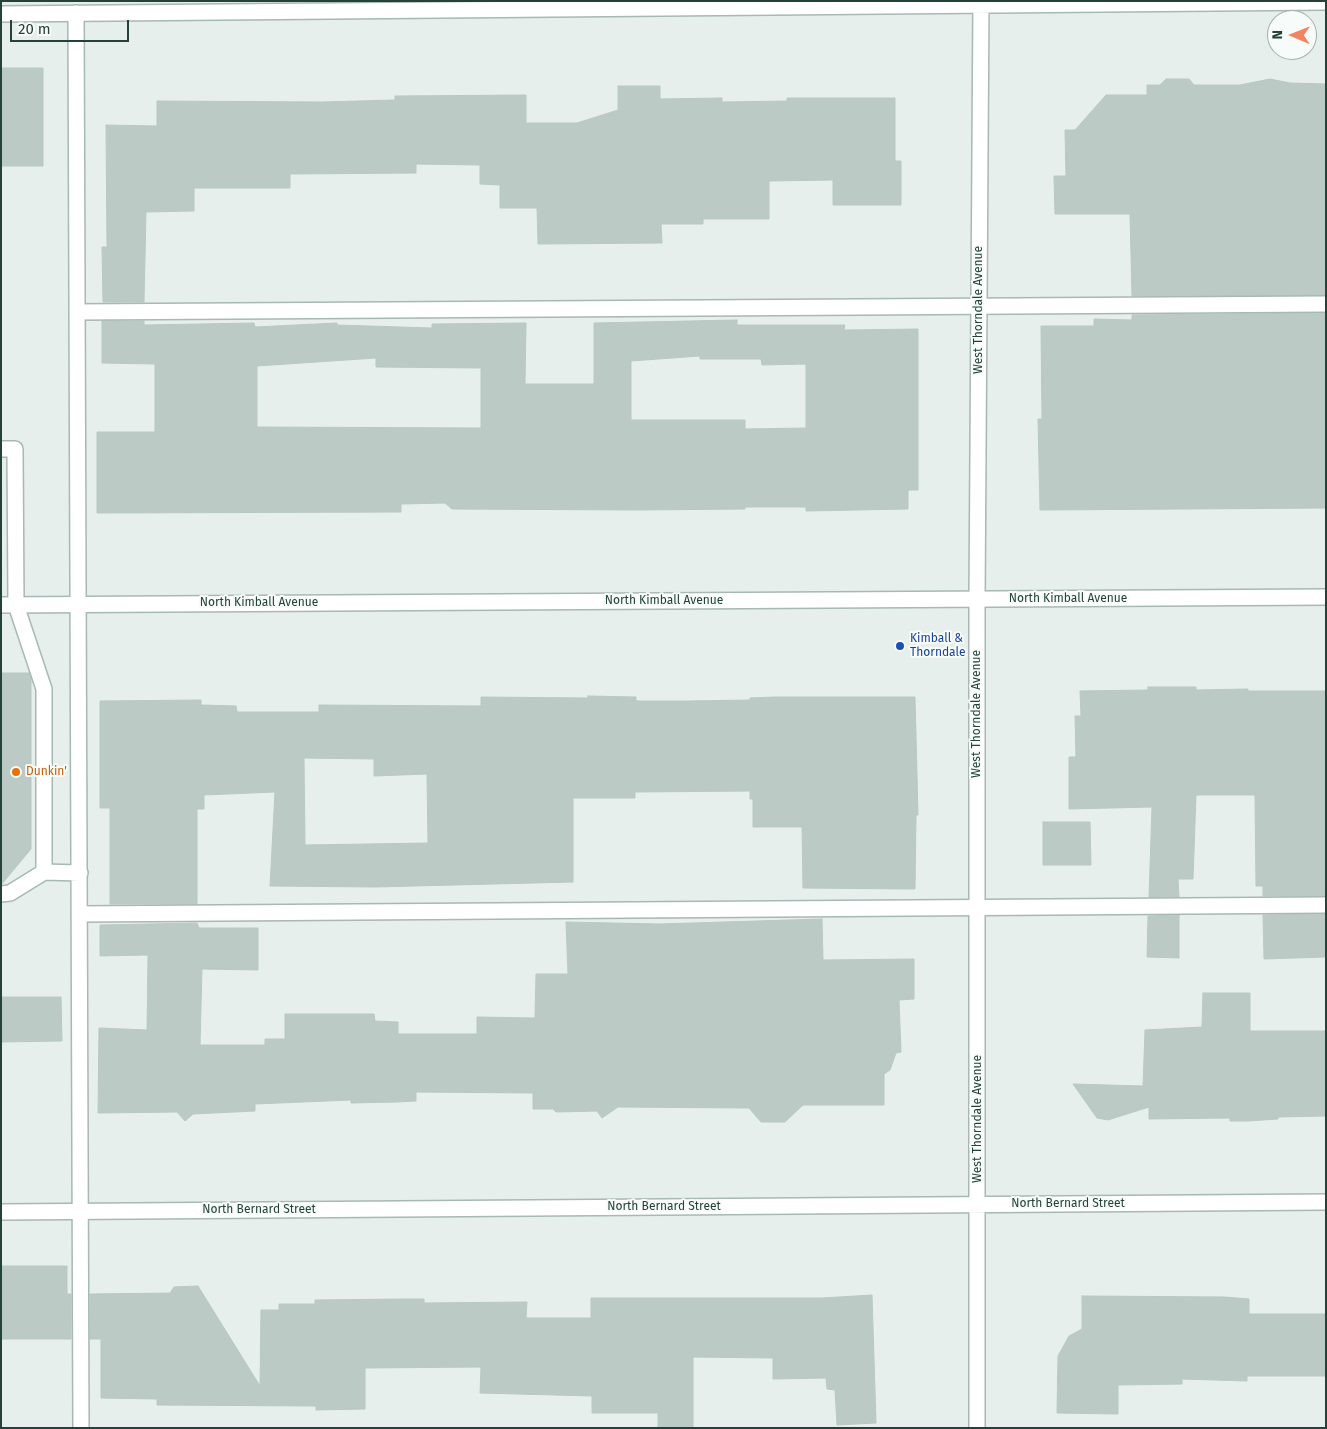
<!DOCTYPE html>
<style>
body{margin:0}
#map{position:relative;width:1327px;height:1429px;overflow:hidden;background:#e6efeb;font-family:"Fira Sans",sans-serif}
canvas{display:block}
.frame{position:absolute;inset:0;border:2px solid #24423a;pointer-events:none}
.north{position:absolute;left:1267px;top:10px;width:50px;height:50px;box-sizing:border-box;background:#f7fbf9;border:1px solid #a3b1ad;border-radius:50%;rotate:271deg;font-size:14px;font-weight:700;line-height:20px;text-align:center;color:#24423a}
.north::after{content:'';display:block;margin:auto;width:18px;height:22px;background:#f4845f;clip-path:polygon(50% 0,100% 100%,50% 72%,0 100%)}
.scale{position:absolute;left:10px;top:20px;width:119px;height:22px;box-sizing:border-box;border:2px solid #24423a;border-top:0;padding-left:6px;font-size:15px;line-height:18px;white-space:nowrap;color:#24423a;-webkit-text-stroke:4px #f7fbf9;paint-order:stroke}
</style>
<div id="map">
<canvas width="1327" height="1429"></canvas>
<div class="frame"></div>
<div class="north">N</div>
<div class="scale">20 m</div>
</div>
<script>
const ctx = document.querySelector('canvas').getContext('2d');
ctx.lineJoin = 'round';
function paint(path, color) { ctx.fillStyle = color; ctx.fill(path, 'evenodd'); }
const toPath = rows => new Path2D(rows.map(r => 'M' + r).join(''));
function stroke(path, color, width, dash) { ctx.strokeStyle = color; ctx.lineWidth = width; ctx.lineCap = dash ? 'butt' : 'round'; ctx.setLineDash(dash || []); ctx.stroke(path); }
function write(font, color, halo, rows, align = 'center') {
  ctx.font = font + ' "Fira Sans",sans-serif'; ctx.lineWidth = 4; ctx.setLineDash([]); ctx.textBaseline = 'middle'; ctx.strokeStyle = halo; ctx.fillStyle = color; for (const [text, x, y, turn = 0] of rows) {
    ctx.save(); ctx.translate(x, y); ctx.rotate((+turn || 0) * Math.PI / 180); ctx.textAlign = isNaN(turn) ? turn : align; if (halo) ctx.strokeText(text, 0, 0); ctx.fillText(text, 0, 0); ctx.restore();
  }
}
const building = toPath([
 [1,68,43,68,43,166,1,166,1,68],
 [1166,79,1189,79,1194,85,1240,85,1270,79,1290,83,1326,84,1326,295,1132,296,1130,214,1055,214,1054,176,1066,176,1065,130,1075,130,1106,95,1147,95,1147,85,1160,85,1166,79],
 [618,86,660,86,660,99,722,98,722,102,787,101,787,98,895,98,895,161,901,161,901,205,833,205,833,180,769,181,769,219,703,219,703,224,661,224,662,243,538,244,537,208,500,208,500,185,480,184,480,165,416,164,416,173,290,174,290,188,194,188,194,211,146,212,144,302,103,302,102,247,107,247,106,125,157,126,157,101,322,102,395,100,395,96,526,95,526,123,577,123,618,110,618,86],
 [1326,313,1326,508,1040,510,1038,419,1042,419,1041,326,1094,326,1094,319,1132,320,1132,315,1326,313],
 [737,320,737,325,845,325,844,330,918,329,918,490,908,490,908,509,806,511,806,507,745,507,745,509,638,510,452,509,445,503,401,504,401,512,97,513,97,432,155,432,155,364,102,363,102,321,144,321,144,325,254,323,255,327,337,323,337,325,432,328,432,324,526,323,525,384,594,384,594,323,737,320],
 [700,356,700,359,761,359,762,365,806,364,806,428,745,429,745,420,631,420,631,361,700,356],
 [376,358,376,367,481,368,481,428,257,427,257,366,376,358],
 [1,673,29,673,31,679,31,849,1,885,1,673],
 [1148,687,1196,687,1196,690,1248,689,1248,691,1326,691,1326,896,1263,896,1263,886,1256,886,1255,795,1196,795,1193,879,1178,879,1179,897,1149,897,1152,807,1069,809,1069,757,1076,757,1075,716,1081,716,1080,691,1148,690,1148,687],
 [588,696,636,697,636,701,689,701,750,700,750,698,775,697,915,697,918,815,916,815,915,889,803,888,802,827,753,827,753,799,750,799,750,791,635,792,635,798,573,798,573,882,375,887,270,886,275,792,204,795,204,809,197,809,197,904,110,904,110,808,100,808,100,701,201,700,201,705,236,706,237,712,319,712,319,705,481,706,481,697,588,698,588,696],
 [304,758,374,759,374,776,427,774,428,843,305,845,304,758],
 [1043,822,1090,822,1091,865,1043,865,1043,822],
 [1326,914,1326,957,1264,959,1263,915,1326,914],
 [1179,915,1179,958,1147,957,1148,916,1179,915],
 [822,919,823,960,914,959,914,999,899,1000,901,1052,896,1053,890,1070,884,1074,884,1105,803,1105,785,1122,761,1122,749,1108,618,1107,602,1118,597,1111,556,1112,553,1109,533,1109,533,1093,416,1092,416,1101,397,1102,351,1103,351,1100,255,1104,255,1111,193,1114,185,1121,177,1112,98,1113,99,1028,147,1030,148,955,100,956,100,925,197,923,199,928,258,928,258,970,202,969,200,1045,265,1045,265,1039,285,1039,285,1014,374,1014,375,1021,398,1022,398,1034,477,1034,477,1017,535,1018,536,974,568,974,566,922,659,924,822,919],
 [1203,993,1250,993,1250,1031,1326,1031,1326,1116,1278,1117,1278,1119,1248,1121,1230,1121,1230,1118,1149,1119,1149,1107,1108,1120,1097,1118,1073,1084,1143,1086,1145,1030,1202,1027,1203,993],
 [1,997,61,997,62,1041,1,1042,1,997],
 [1,1266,67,1266,67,1294,71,1294,71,1339,1,1339,1,1266],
 [198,1286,260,1386,261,1310,279,1310,279,1304,315,1304,315,1300,401,1299,424,1299,424,1303,527,1302,526,1318,591,1318,591,1298,822,1298,872,1295,876,1423,837,1425,835,1390,827,1389,826,1378,773,1379,773,1358,693,1357,693,1428,658,1428,658,1413,592,1413,592,1396,480,1393,481,1367,365,1368,365,1409,316,1410,316,1406,157,1405,157,1399,101,1398,101,1339,90,1339,90,1294,170,1293,174,1287,198,1286],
 [1082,1296,1225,1297,1249,1299,1249,1314,1326,1314,1326,1376,1247,1376,1247,1381,1182,1379,1182,1384,1118,1385,1118,1414,1057,1413,1058,1356,1069,1336,1082,1329,1082,1296]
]);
paint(building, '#bbcac4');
stroke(building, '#b8c9c2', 1);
const service = toPath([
 [76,13,81,1428],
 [77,312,1326,304],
 [1,449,15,449,16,605,44,689,44,872,10,893,1,894],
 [44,872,80,873],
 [80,914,1326,905]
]);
const minor = toPath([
 [1,14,1326,2],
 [1,1212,1326,1202],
 [977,1428,977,599,981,1]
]);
const tertiary = toPath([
 [1,605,1326,597]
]);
stroke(service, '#a8b8b2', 18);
stroke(minor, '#a8b8b2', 18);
stroke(tertiary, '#a8b8b2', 18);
stroke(service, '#fff', 15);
stroke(minor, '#fff', 15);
stroke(tertiary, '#fff', 15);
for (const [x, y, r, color] of [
 [900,646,5,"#1a4fb4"],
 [16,772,5,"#e8710a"]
]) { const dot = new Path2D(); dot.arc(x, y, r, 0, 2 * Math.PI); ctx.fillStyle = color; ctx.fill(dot); stroke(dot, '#f7fbf9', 2); }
write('12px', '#24423a', '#f7fbf9', [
 ["West Thorndale Avenue",979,310,-90],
 ["North Kimball Avenue",1068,599],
 ["North Kimball Avenue",664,601],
 ["North Kimball Avenue",259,603],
 ["West Thorndale Avenue",977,714,-90],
 ["West Thorndale Avenue",978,1119,-90],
 ["North Bernard Street",1068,1204],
 ["North Bernard Street",664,1207],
 ["North Bernard Street",259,1210]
]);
write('12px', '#164399', '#f7fbf9', [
 ["Kimball &",910,639],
 ["Thorndale",910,653]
], 'left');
write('12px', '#c56008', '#f7fbf9', [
 ["Dunkin'",26,772]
], 'left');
</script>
